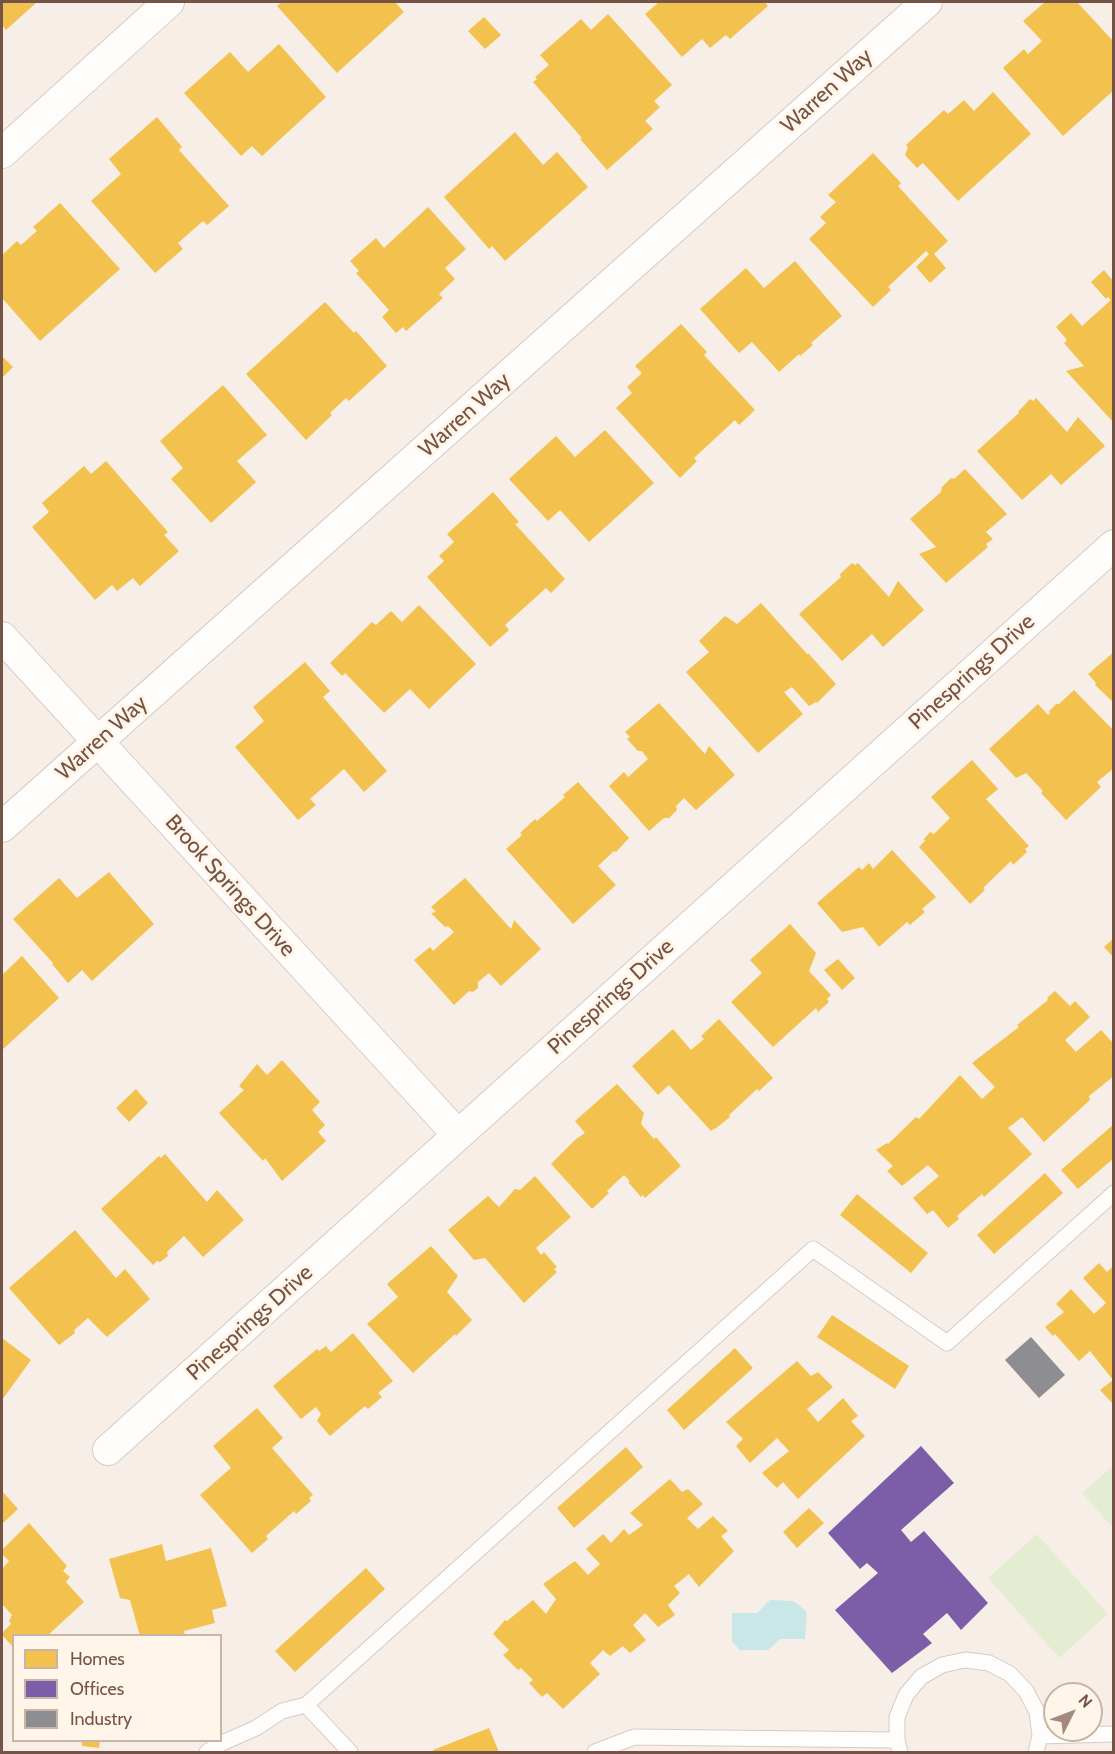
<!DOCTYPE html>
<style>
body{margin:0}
#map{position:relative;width:1115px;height:1754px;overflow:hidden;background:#f7efe7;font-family:Cabin,sans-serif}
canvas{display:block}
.frame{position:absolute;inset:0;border:3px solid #755447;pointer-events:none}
.legend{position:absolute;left:12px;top:1634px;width:210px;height:108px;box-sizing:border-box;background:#fff5e8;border:2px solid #c8b5a8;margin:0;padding:8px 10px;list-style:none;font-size:18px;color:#755447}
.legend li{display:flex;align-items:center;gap:12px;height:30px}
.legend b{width:30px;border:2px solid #c8b5a8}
.north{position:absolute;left:1043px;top:1682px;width:60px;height:60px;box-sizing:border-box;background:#fff5e8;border:2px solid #c8b5a8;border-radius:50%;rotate:48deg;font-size:16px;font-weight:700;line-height:24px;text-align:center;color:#755447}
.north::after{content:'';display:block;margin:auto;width:21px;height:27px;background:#a28a7f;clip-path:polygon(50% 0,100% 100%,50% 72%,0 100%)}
</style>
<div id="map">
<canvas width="1115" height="1754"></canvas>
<div class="frame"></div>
<ul class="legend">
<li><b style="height:16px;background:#f2c14e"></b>Homes</li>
<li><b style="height:16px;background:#7b5ea7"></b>Offices</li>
<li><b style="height:16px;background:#8d8d92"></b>Industry</li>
</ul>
<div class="north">N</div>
</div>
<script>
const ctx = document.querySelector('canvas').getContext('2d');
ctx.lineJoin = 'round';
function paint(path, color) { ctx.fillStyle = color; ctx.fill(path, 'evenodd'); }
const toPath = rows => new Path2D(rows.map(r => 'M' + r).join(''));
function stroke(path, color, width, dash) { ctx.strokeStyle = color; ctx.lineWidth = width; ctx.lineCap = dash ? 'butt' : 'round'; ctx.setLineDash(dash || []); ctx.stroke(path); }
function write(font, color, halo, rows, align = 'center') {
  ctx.font = font + ' Cabin,sans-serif'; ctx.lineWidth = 6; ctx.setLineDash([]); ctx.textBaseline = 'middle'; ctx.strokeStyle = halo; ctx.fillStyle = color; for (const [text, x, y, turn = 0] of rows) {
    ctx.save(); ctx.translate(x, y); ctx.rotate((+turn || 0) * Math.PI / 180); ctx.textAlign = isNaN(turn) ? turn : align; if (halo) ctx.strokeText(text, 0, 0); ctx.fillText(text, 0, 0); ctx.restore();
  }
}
paint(toPath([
 [1113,1466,1113,1528,1082,1493],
 [1037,1534,1108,1614,1059,1658,988,1578]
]), '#e4edd1');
paint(toPath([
 [770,1600,794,1601,807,1612,805,1639,780,1639,768,1650,740,1650,732,1642,732,1613,757,1613]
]), '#c9e7e7');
paint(toPath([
 [2,2,37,2,6,30,2,25],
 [282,2,395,2,404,12,337,73,277,6],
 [659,2,765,2,768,6,730,39,726,35,710,48,702,39,682,57,645,14],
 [1045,2,1077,2,1114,42,1114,90,1063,136,1003,68,1024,49,1028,54,1042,41,1023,21],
 [608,14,672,85,654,101,660,107,645,121,653,129,607,170,580,139,582,138,533,82,537,79,535,77,549,65,540,55,581,19,591,30],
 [484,17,501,35,485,49,468,31],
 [279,44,326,97,262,156,252,146,241,156,184,93,230,52,248,72],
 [993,92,1031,134,958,201,923,163,917,168,905,155,908,147,906,145,944,110,948,114,964,100,974,111],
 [157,117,182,147,179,150,229,206,207,225,203,221,178,243,183,249,155,273,91,201,121,174,109,159],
 [515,132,543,165,557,152,588,187,505,261,492,246,489,249,444,197],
 [873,153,901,183,898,186,948,241,934,254,946,268,930,283,916,267,929,254,926,251,888,287,891,290,873,307,809,239,826,223,820,217,836,202,828,195],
 [60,203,120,269,40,341,2,298,2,255,17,241,21,245,37,231,33,227],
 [428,207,466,249,445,268,455,279,439,294,443,298,406,331,403,327,396,333,382,317,389,310,356,273,359,271,350,261,376,238,384,248],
 [795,261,842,316,811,343,813,345,800,356,799,354,779,372,752,342,739,353,700,309,746,268,764,288],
 [1104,270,1114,282,1114,423,1066,371,1084,366,1064,343,1067,340,1056,327,1071,313,1082,326,1111,300,1108,297,1106,299,1091,282],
 [325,302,354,333,356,331,387,366,349,401,346,398,330,413,332,415,306,440,246,374],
 [681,324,707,352,704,355,755,410,739,425,735,420,694,458,697,461,680,478,616,408,632,393,627,387,642,373,635,366],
 [2,356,13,367,2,378],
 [223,385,267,435,237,461,256,482,211,523,171,479,183,468,160,441],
 [1036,398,1067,432,1078,417,1105,446,1061,485,1051,474,1022,500,977,451,1019,413,1018,412,1030,399,1033,401],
 [605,430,654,483,589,542,560,510,548,521,509,479,556,436,575,457],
 [106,461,168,532,164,535,179,551,140,586,133,578,117,591,112,585,95,600,32,527,49,512,42,503,84,466,91,474],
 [965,469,1007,514,986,532,993,539,986,544,988,547,946,583,919,554,936,547,910,519,941,492,942,487,951,478,954,479],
 [493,492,519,522,515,524,565,579,551,593,546,588,505,625,509,630,490,647,427,577,444,561,439,556,454,542,447,534],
 [852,563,855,565,858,563,889,597,898,581,924,610,883,647,872,634,842,661,799,614,841,577,840,574],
 [761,603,808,655,808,653,836,684,817,703,816,702,809,706,792,687,784,692,803,714,758,753,686,672,709,652,699,641,725,616,737,624],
 [419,605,476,664,429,709,410,689,384,713,345,673,342,676,330,663,372,622,376,625,391,611,402,622],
 [1114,652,1114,703,1095,685,1096,683,1088,674],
 [305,662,330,691,323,697,387,771,364,792,344,769,310,799,316,805,298,820,235,747,264,721,253,707],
 [1074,690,1114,731,1112,738,1114,739,1114,768,1097,782,1101,787,1066,820,1041,793,1043,791,1026,773,1016,778,989,749,1038,704,1048,715,1050,713,1049,711,1056,704,1059,704],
 [659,703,705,754,709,746,735,775,696,810,684,798,676,806,677,810,669,818,664,818,649,831,609,786,624,772,628,777,648,759,642,751,638,751,627,739,630,737,625,732],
 [972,760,998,789,986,799,1029,846,1025,849,1027,852,1013,865,1011,861,983,888,985,890,970,904,919,847,925,841,924,839,930,832,934,834,950,818,931,797],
 [578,782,629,838,616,852,614,851,598,866,616,885,573,924,506,849,522,835,520,833,535,819,537,821,565,797,563,795],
 [892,850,936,897,922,909,925,912,910,925,907,922,879,947,863,927,842,932,817,903,859,867,862,870,869,863,873,869],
 [109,872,154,924,92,981,82,970,68,983,52,964,53,963,13,919,59,878,77,898],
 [465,878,511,929,514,920,541,949,501,986,489,973,478,982,478,988,473,992,469,991,454,1005,414,960,430,947,433,951,454,932,448,926,445,927,431,913,436,912,431,907],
 [790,924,816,953,809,971,831,995,827,999,829,1002,818,1012,816,1008,773,1047,731,1002,762,973,750,960],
 [1114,938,1114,958,1104,947],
 [22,956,59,998,2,1050,2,975],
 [838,959,855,978,842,990,824,970],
 [1055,991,1070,1006,1075,1001,1090,1017,1065,1040,1076,1052,1101,1030,1114,1044,1114,1048,1111,1050,1114,1053,1114,1076,1089,1096,1090,1100,1044,1142,1022,1117,1008,1128,1032,1154,984,1197,982,1194,957,1216,959,1219,948,1228,933,1210,927,1214,913,1198,939,1176,928,1165,902,1186,887,1171,893,1166,876,1150,887,1143,888,1144,916,1117,919,1119,960,1075,982,1099,995,1087,972,1063,1019,1027,1017,1025,1048,1000,1047,998],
 [719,1019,773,1078,759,1091,757,1089,729,1115,730,1117,715,1129,715,1128,711,1131,669,1085,658,1095,632,1066,673,1029,691,1050,704,1039,701,1036],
 [282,1060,320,1102,312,1110,325,1125,318,1132,326,1141,282,1181,265,1158,263,1161,219,1113,244,1090,239,1086,257,1064,267,1075],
 [617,1084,644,1113,641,1124,654,1139,656,1137,681,1166,645,1198,643,1195,641,1197,628,1182,630,1181,624,1175,607,1191,609,1193,592,1209,551,1164,576,1139,585,1133,575,1121],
 [136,1089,148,1103,129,1122,116,1108],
 [1114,1124,1114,1158,1078,1189,1061,1170],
 [165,1154,207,1202,217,1190,244,1220,203,1257,184,1236,167,1252,168,1256,160,1262,157,1261,153,1265,101,1209,159,1156,161,1158],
 [1045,1173,1063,1193,994,1254,977,1235],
 [535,1176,571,1217,536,1248,541,1255,544,1252,557,1267,554,1269,557,1272,524,1303,485,1258,474,1260,448,1230,488,1196,499,1207,515,1189,520,1190],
 [857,1194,928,1253,911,1273,840,1215],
 [75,1230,116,1278,125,1269,150,1299,107,1337,88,1318,74,1330,75,1333,59,1345,9,1288],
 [431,1246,458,1276,447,1292,472,1320,456,1336,455,1334,413,1373,367,1324,398,1297,387,1284],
 [1099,1263,1107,1272,1114,1265,1114,1405,1100,1390,1113,1380,1090,1351,1079,1361,1055,1334,1053,1336,1045,1327,1064,1312,1056,1304,1071,1289,1094,1314,1106,1303,1083,1278],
 [832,1315,909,1366,895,1389,817,1337],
 [353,1333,393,1381,378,1393,382,1397,368,1409,365,1406,330,1436,317,1421,321,1414,316,1407,301,1419,273,1386,317,1349,319,1351,326,1346,331,1352],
 [2,1338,31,1360,2,1400],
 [735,1348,753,1368,684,1430,667,1410],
 [797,1361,811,1376,818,1372,833,1387,807,1409,818,1422,843,1398,858,1416,851,1421,865,1436,798,1499,783,1482,777,1488,762,1473,789,1451,777,1438,750,1463,736,1446,743,1439,726,1422],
 [257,1408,283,1438,272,1448,313,1495,309,1498,311,1501,296,1514,294,1511,266,1536,268,1539,252,1553,200,1495,231,1468,213,1446],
 [626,1447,643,1467,574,1528,557,1508],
 [670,1479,682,1492,688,1489,703,1504,687,1518,698,1529,713,1516,728,1531,721,1536,734,1551,699,1587,689,1574,674,1586,680,1593,668,1605,675,1615,658,1627,645,1613,633,1625,646,1640,630,1653,623,1646,610,1656,603,1650,590,1663,600,1674,563,1709,547,1693,542,1697,529,1683,533,1680,521,1668,518,1670,503,1655,509,1650,493,1634,505,1620,507,1621,533,1600,546,1614,556,1599,543,1584,575,1561,588,1575,600,1564,586,1549,603,1534,611,1543,624,1529,629,1535,643,1525,630,1513],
 [2,1491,18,1509,2,1524],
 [809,1508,824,1523,797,1548,783,1532],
 [29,1523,67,1566,63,1571,70,1577,66,1582,84,1602,47,1636,14,1636,14,1648,2,1635,2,1633,11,1624,9,1621,12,1615,2,1604,2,1569,9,1561,2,1554,2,1550],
 [162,1544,166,1561,211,1548,227,1606,212,1610,215,1623,184,1631,185,1636,140,1636,130,1600,120,1598,109,1559],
 [366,1568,385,1589,295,1672,275,1651],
 [489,1728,499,1752,434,1752,433,1750],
 [82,1740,100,1740,99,1748,82,1746]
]), '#f2c14e');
paint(toPath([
 [921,1446,954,1483,901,1530,911,1542,924,1531,988,1603,961,1630,947,1613,923,1634,932,1643,892,1673,835,1610,878,1573,867,1563,860,1569,828,1533]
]), '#7b5ea7');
paint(toPath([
 [1031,1337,1065,1375,1039,1398,1005,1360]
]), '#8d8d92');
const service = toPath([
 [306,1705,350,1752],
 [1040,1736,1114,1734],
 [207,1752,222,1743,256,1728,282,1711,306,1705,813,1249,947,1343,1114,1193],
 [595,1752,634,1737,897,1740],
 [900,1752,897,1740,897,1717,906,1695,921,1677,942,1665,965,1660,989,1663,1010,1674,1026,1691,1037,1712,1040,1736,1036,1752]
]);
const minor = toPath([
 [2,153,169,2],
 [2,637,458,1135],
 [2,827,927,2],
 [108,1450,1114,545]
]);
stroke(service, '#d6cac3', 17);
stroke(minor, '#d6cac3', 32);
stroke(service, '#fefdfb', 15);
stroke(minor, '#fefdfb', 30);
write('22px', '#755447', '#fff5e8', [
 ["Warren Way",827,91,-42],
 ["Warren Way",465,415,-42],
 ["Pinesprings Drive",972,672,-42],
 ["Warren Way",102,738,-42],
 ["Brook Springs Drive",230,886,48],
 ["Pinesprings Drive",611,997,-42],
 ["Pinesprings Drive",250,1323,-42]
]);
</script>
